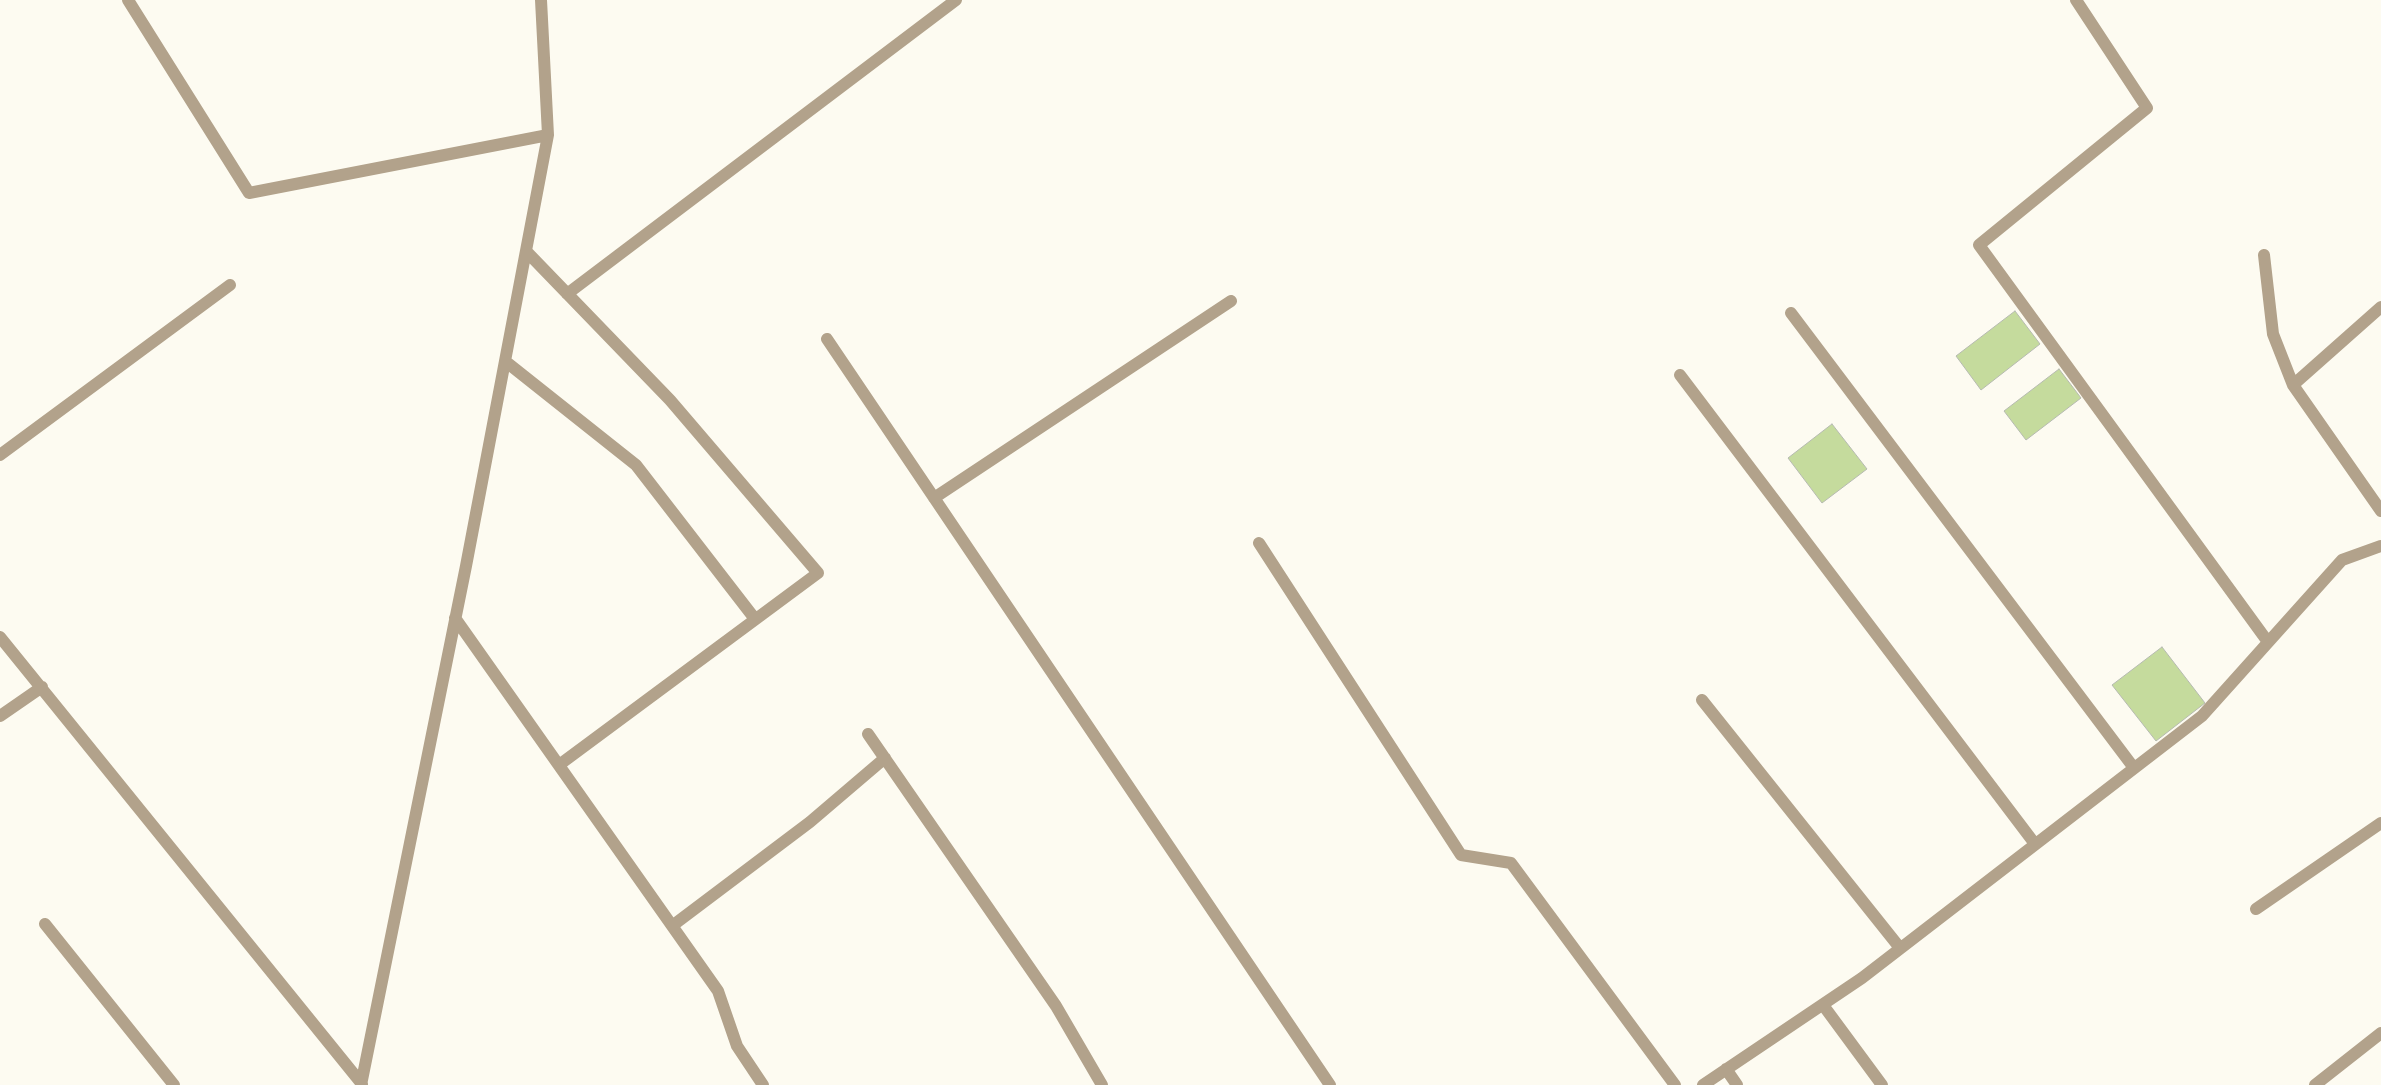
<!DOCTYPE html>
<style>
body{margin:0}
canvas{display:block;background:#fdfbf1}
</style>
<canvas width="2381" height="1085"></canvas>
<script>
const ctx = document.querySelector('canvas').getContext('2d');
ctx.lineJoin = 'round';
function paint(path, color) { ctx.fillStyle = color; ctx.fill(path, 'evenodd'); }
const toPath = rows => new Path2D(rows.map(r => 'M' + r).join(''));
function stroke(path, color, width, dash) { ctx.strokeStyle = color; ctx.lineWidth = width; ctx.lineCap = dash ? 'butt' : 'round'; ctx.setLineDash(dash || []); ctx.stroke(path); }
const building = toPath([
 [2015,311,2040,344,1981,390,1956,356,2015,311],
 [2059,369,2081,398,2026,440,2004,411,2059,369],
 [1832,424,1867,469,1822,503,1788,458,1832,424],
 [2162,647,2205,703,2156,741,2112,685,2162,647]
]);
paint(building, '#c5db9d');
stroke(building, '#b6bab1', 1);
stroke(toPath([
 [128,0,249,193,548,135],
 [2076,0,2147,108,1979,245,2268,642],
 [526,251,670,400,818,573,559,765],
 [2264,255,2273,334,2293,385,2381,511],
 [567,294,956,0],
 [1791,313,2134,768],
 [827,339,1330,1085],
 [505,361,636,465,755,619],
 [1680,375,2035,844],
 [2293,385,2381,307],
 [0,455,230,285],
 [934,498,1231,301],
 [1259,543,1461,855,1511,863,1675,1085],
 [455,618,718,991,737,1046,763,1085],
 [0,637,362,1084],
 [1702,700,1900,948],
 [0,716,42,687],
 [868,734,1056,1006,1102,1085],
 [2256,909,2381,823],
 [45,924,174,1085],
 [672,926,810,822,885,758],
 [1823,1005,1882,1085],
 [1726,1069,1737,1085],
 [361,1085,466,566,548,135,541,0],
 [1703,1085,1862,978,2202,716,2342,560,2381,546],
 [2315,1085,2381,1033]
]), '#b2a28b', 12);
</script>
